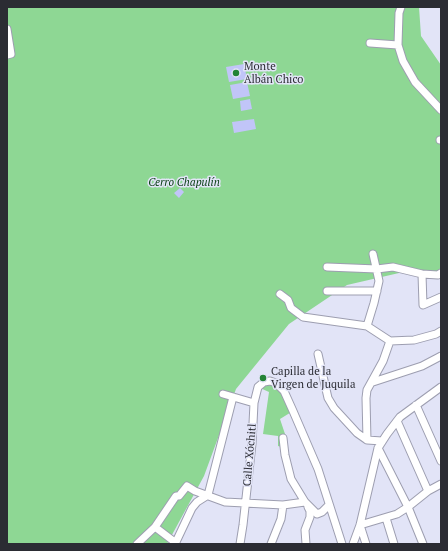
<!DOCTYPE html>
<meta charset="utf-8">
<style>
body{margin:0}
#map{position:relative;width:448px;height:551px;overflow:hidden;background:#e2e4f7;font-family:"PT Serif",serif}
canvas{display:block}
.frame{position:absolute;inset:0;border:8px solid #2b2c33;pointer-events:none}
</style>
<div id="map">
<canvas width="448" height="551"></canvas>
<div class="frame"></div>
</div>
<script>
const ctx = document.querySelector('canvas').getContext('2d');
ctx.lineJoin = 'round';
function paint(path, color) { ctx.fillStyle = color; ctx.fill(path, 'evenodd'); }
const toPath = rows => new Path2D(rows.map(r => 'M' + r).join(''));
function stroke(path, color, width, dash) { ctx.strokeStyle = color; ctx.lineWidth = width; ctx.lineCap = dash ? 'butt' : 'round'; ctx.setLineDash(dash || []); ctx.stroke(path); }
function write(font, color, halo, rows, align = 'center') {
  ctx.font = font + ' "PT Serif",serif'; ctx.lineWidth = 3; ctx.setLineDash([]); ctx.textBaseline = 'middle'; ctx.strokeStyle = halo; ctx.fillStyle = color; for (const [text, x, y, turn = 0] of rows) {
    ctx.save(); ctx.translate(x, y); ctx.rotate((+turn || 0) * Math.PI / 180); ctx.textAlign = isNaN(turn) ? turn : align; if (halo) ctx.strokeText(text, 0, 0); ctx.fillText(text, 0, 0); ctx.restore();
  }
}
paint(toPath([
 [7,7,419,7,421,36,441,65,441,274,399,273,347,285,289,324,236,389,204,476,167,544,7,544],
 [264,382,276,383,293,411,280,419,286,437,282,447,278,446,278,436,263,434,269,392,258,387]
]), '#8ed794');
paint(toPath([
 [244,64,247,79,229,82,226,67],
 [247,82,250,96,233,99,230,85],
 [250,99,252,109,241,111,240,101],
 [254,119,256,129,234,133,232,122],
 [180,188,184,192,179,198,174,193]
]), '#c1c5f8');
const minor = toPath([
 [401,7,399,13,398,45,403,61,415,82,441,110],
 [7,29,11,54,7,55],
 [370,43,398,45],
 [440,140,441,140],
 [327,267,377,269,393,267,422,274,438,275,441,273],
 [422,274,423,305,441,297],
 [327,291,377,291],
 [280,294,288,300,291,308,303,317,367,326,390,341,414,340,436,334,441,331],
 [367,326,374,303,379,281,373,254],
 [318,354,328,398,334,408,357,433,367,440,382,441],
 [373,382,422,366,441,356],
 [223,394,254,403],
 [416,405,441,461],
 [397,421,428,491],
 [283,438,285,455,291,479,305,502,317,514,322,512,329,505],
 [367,440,366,398,367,390,383,361,390,341],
 [378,448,408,507,423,544],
 [386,518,394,544],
 [360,525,397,514,408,507,428,491,441,484],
 [360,525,366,544],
 [155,527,176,543],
 [137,544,155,527,176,496,179,496,187,486,195,491,225,502,283,505,305,502],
 [175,544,192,508,197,502,208,495,233,397],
 [240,544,243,525,252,444,254,403,258,387,264,382,270,381,276,383,284,391,293,411,318,469,342,544],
 [271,544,281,519,283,505],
 [306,544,305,530,310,517,310,511,308,507],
 [353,544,360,525,378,448,387,434,400,417,441,387]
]);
stroke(minor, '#9d9eb0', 9);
stroke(minor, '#fff', 7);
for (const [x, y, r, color] of [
 [236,73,4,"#238335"],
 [263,378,4,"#238335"]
]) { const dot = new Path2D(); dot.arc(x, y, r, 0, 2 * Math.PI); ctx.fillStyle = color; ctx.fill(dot); stroke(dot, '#e2e4f7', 1.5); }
write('11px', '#2b2c33', '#e2e4f7', [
 ["Monte",244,67],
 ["Albán Chico",244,80],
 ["Capilla de la",271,372],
 ["Virgen de Juquila",271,385]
], 'left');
write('italic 11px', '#0a4015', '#e2e4f7', [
 ["Cerro Chapulín",184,183]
]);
write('11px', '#2b2c33', '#e2e4f7', [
 ["Calle Xóchitl",250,455,-85]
]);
</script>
